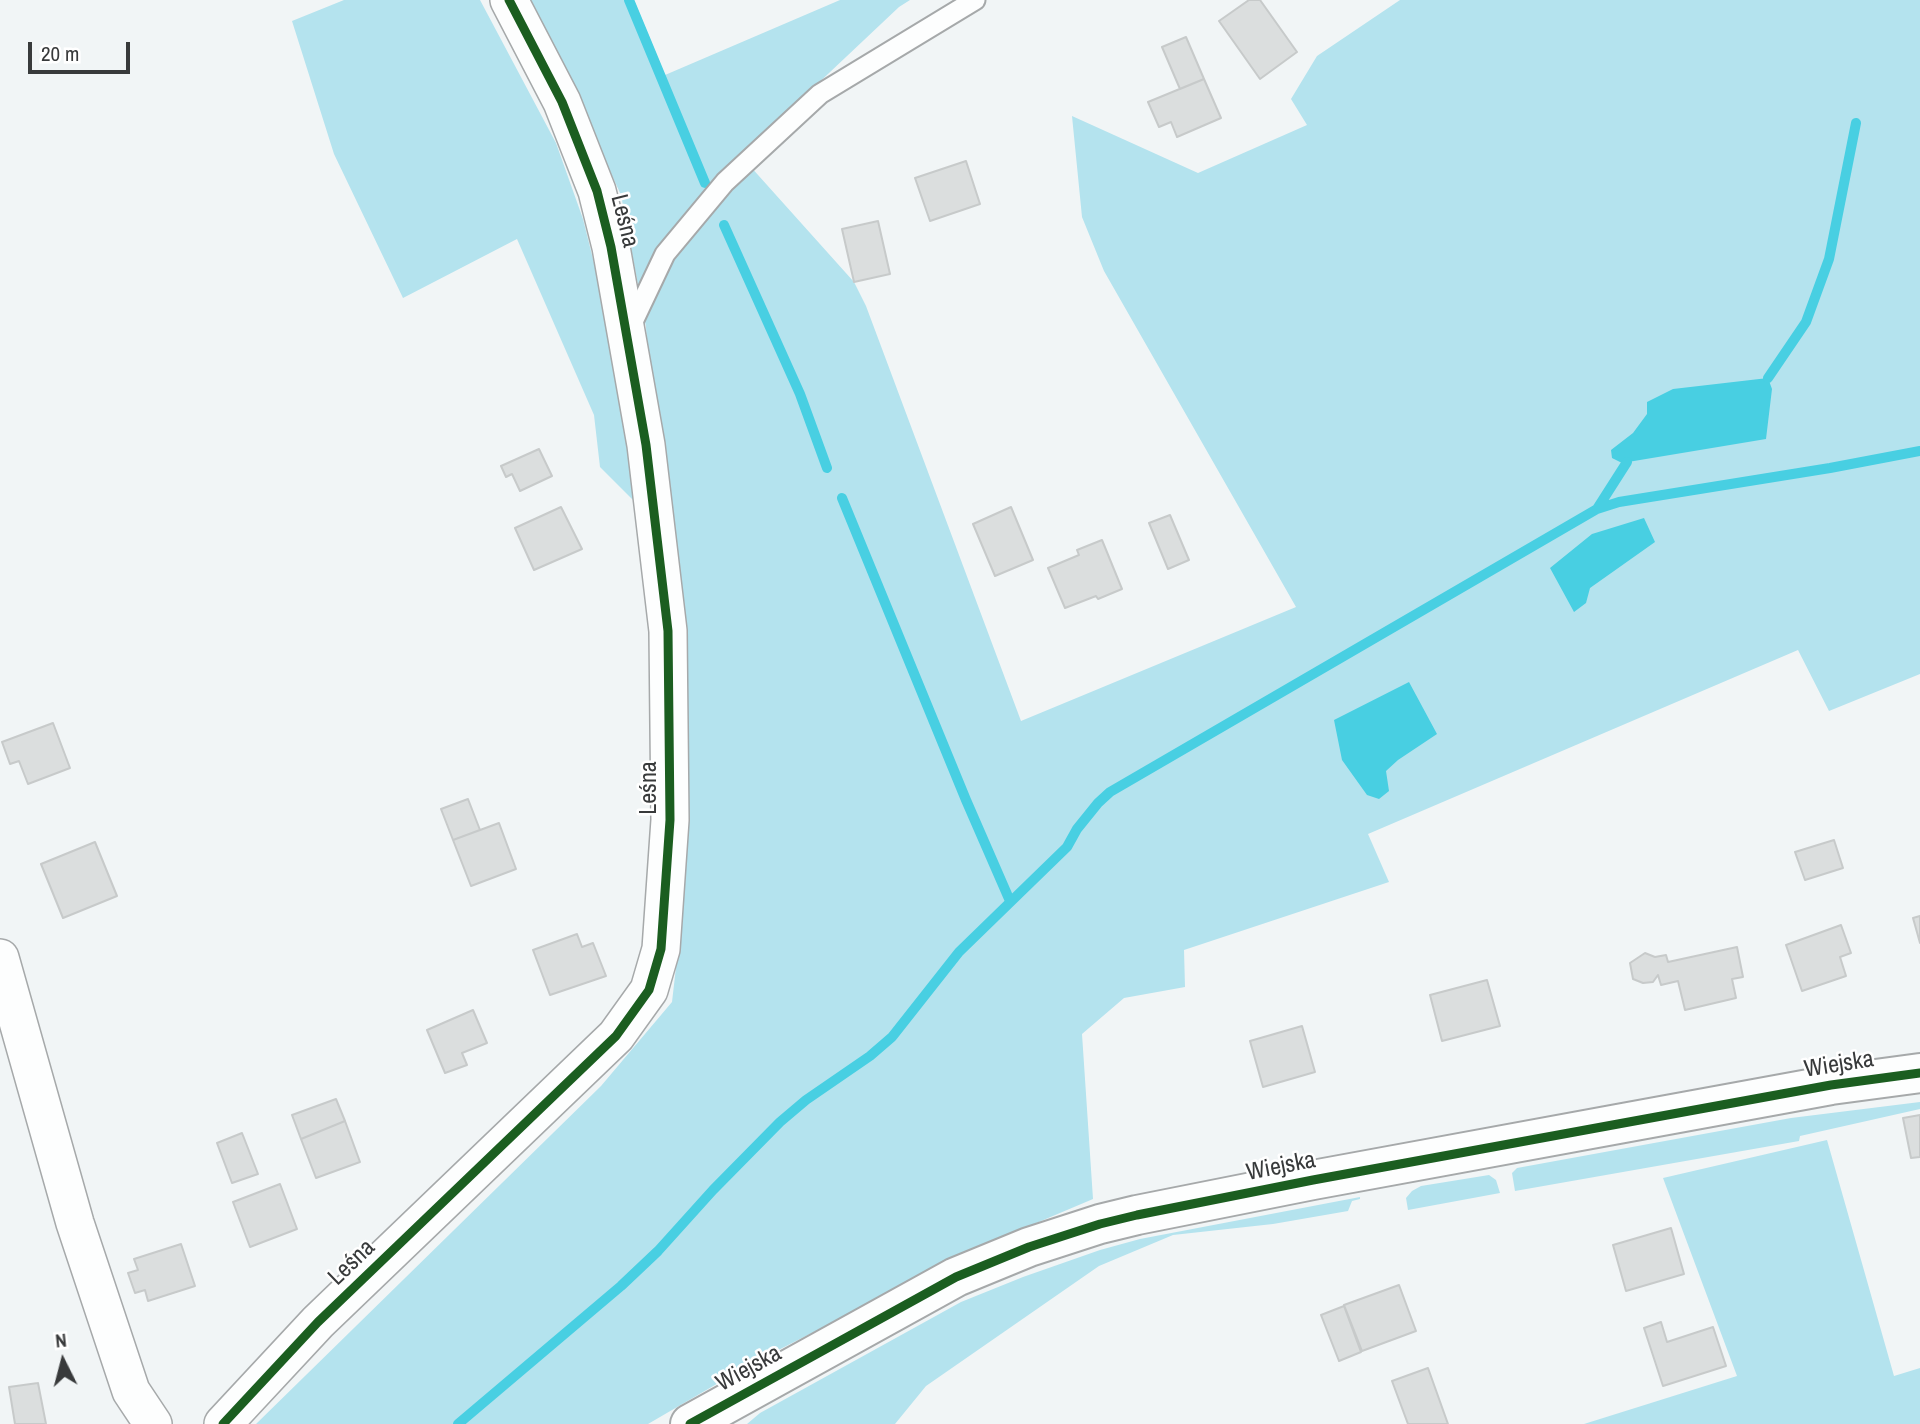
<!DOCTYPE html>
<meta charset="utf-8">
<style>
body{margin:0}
#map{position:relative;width:1920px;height:1424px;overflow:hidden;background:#f1f5f6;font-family:"Archivo Narrow",sans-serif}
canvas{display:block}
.north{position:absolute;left:28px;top:1326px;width:70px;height:70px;-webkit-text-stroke:5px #fff;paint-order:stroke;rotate:354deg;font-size:19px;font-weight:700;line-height:28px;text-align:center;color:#383a3b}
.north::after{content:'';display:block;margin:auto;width:24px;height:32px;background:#383a3b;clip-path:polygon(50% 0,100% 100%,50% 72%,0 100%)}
.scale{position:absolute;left:28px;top:42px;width:102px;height:32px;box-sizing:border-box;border:4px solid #383a3b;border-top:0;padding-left:9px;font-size:21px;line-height:24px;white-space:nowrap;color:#383a3b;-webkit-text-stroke:5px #fff;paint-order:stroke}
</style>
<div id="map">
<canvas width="1920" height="1424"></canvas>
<div class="north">N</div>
<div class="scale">20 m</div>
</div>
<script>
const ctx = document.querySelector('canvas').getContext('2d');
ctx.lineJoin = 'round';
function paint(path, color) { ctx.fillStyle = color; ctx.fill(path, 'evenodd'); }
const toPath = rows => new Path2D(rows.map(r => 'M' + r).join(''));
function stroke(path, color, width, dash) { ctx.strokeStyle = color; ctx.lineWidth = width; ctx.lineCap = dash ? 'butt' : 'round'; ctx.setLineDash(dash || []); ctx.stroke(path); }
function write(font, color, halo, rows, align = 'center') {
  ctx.font = font + ' "Archivo Narrow",sans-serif'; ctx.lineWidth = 5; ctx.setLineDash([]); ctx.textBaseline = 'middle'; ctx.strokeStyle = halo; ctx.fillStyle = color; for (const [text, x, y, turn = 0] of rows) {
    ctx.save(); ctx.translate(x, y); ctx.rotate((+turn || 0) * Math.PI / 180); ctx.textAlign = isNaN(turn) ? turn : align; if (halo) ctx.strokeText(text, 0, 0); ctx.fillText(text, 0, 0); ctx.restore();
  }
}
paint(toPath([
 [344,0,480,0,556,143,583,219,614,343,634,501,600,467,594,415,517,239,403,298,334,154,292,21],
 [531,0,634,0,665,75,840,0,910,0,899,7,741,156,854,282,866,306,1021,721,1296,607,1104,271,1082,217,1072,116,1198,173,1307,125,1291,99,1317,56,1400,0,1920,0,1920,674,1829,711,1798,650,1368,834,1389,882,1184,950,1185,987,1124,998,1082,1034,1093,1199,982,1246,751,1364,648,1424,256,1424,601,1086,672,1002,678,950,646,327,621,195],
 [1920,1102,1920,1109,1800,1136,1799,1141,1515,1191,1512,1173,1517,1168,1791,1118],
 [1827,1140,1894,1376,1920,1368,1920,1424,1584,1424,1737,1376,1663,1178],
 [1489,1175,1496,1180,1500,1193,1408,1210,1406,1198,1412,1191,1421,1186],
 [1360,1197,1360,1199,1352,1201,1348,1211,1273,1224,1173,1235,1099,1266,926,1386,895,1424,747,1424,760,1413,961,1302,1023,1277,1100,1250,1140,1239]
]), '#b4e3ee');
paint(toPath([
 [1768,378,1772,389,1766,439,1622,463,1612,458,1611,450,1633,433,1647,414,1647,402,1673,389],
 [1644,518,1655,542,1590,588,1586,603,1574,612,1550,568,1592,534],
 [1409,682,1437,734,1398,760,1386,771,1389,791,1379,799,1367,795,1342,760,1334,720]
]), '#48cfe2');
stroke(toPath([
 [629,0,705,183],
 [724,225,800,394,827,468],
 [1768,378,1806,322,1829,259,1856,123],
 [842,498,966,800,1010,901],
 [1597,509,1627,462],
 [458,1424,621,1286,658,1251,713,1190,780,1122,806,1100,870,1056,892,1037,959,952,1067,847,1077,829,1098,803,1110,792,1597,509,1619,502,1830,468,1920,451]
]), '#48cfe2', 10);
const building = toPath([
 [1249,0,1260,0,1297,52,1260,79,1219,21,1249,0],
 [1186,37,1204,79,1180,89,1162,47,1186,37],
 [1204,79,1221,118,1177,137,1171,122,1159,127,1148,102,1204,79],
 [966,161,980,204,930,221,915,178,966,161],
 [878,221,890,274,854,282,842,229,878,221],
 [539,449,552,476,520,491,512,474,506,477,501,466,539,449],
 [561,507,582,549,534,570,515,528,561,507],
 [1011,507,1033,560,995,576,973,524,1011,507],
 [1170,515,1189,560,1168,569,1149,523,1170,515],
 [1102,540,1122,589,1098,599,1096,596,1065,608,1048,568,1079,555,1077,550,1102,540],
 [53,723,70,768,28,784,19,761,10,764,2,742,53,723],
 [468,799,480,830,453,840,441,809,468,799],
 [499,823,516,869,471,886,453,840,499,823],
 [1834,840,1843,868,1805,880,1795,852,1834,840],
 [95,842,117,896,63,918,41,864,95,842],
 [1920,916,1920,943,1913,918,1920,916],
 [1841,925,1851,953,1840,957,1846,976,1802,991,1786,945,1841,925],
 [577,934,582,947,593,943,606,976,550,995,533,950,577,934],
 [1737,947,1743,977,1732,979,1736,998,1685,1010,1678,981,1661,985,1658,975,1653,982,1643,983,1633,979,1630,963,1645,953,1655,957,1666,955,1668,962,1737,947],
 [1487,980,1500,1026,1442,1041,1430,995,1487,980],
 [473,1010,487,1043,462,1053,467,1065,445,1073,427,1030,473,1010],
 [1302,1026,1315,1072,1263,1087,1250,1041,1302,1026],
 [336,1099,345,1121,301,1139,292,1115,336,1099],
 [1920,1115,1920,1157,1911,1158,1903,1118,1920,1115],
 [345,1121,360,1162,316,1178,301,1139,345,1121],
 [242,1133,258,1174,232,1183,217,1143,242,1133],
 [280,1184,297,1229,250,1247,233,1202,280,1184],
 [1671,1228,1684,1274,1626,1291,1613,1245,1671,1228],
 [181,1244,195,1286,148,1301,145,1290,135,1293,128,1273,138,1270,134,1259,181,1244],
 [1399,1285,1416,1331,1362,1351,1344,1305,1399,1285],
 [1344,1306,1361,1352,1339,1361,1321,1315,1344,1306],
 [1661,1322,1667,1342,1713,1327,1726,1366,1663,1386,1644,1328,1661,1322],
 [1428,1368,1448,1424,1408,1424,1392,1381,1428,1368],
 [38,1383,46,1424,15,1424,9,1387,38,1383]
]);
paint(building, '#dbdede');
stroke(building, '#c7caca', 2);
const service = toPath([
 [629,330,665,254,725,182,820,94,975,0]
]);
const minor = toPath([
 [0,958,75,1223,131,1391,153,1424],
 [223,1424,318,1322,616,1036,649,990,661,949,670,820,668,631,646,445,611,247,597,191,562,102,509,0]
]);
const tertiary = toPath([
 [690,1424,956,1277,1029,1247,1100,1224,1137,1215,1313,1180,1618,1124,1831,1085,1920,1073]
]);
stroke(service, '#a6a9aa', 23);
stroke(minor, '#a6a9aa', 40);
stroke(tertiary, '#a6a9aa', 42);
stroke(service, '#fdfefe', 19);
stroke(minor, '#fdfefe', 37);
stroke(tertiary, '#fdfefe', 38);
stroke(toPath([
 [223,1424,318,1322,616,1036,649,990,661,949,670,820,668,631,646,445,611,247,597,191,562,102,509,0],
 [690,1424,956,1277,1029,1247,1100,1224,1137,1215,1313,1180,1618,1124,1831,1085,1920,1073]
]), '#1b5e20', 9);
write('24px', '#383a3b', '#fff', [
 ["Leśna",624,221,76],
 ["Leśna",650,788,-90],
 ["Wiejska",1839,1065,-9],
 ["Wiejska",1281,1167,-11],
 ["Leśna",352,1263,-44],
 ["Wiejska",749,1369,-29]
]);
</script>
